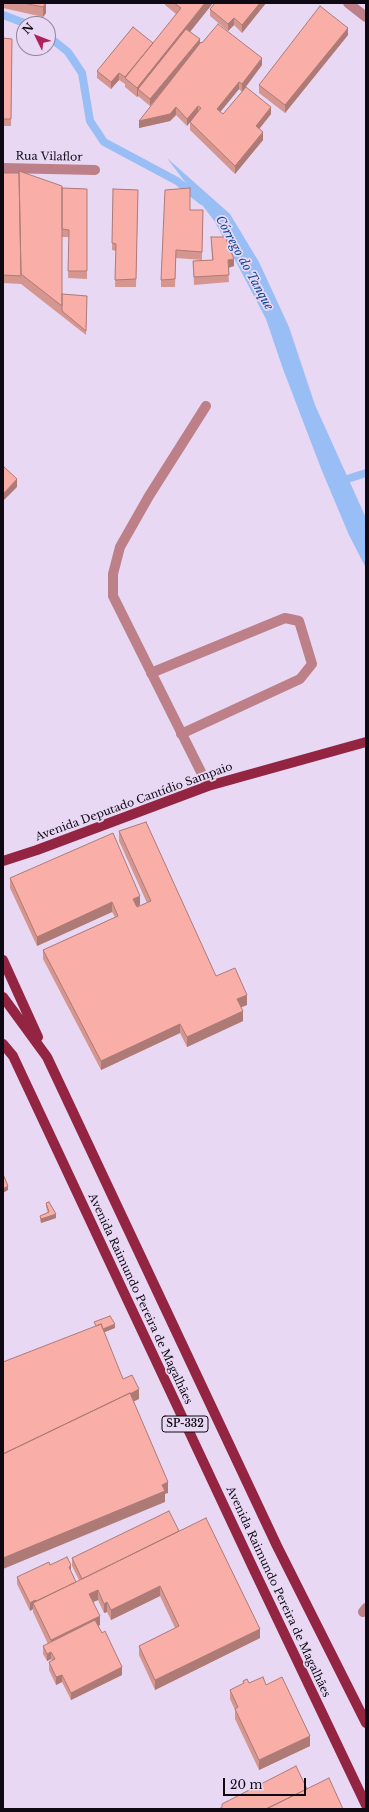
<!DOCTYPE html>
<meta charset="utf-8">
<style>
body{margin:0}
#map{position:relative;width:369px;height:1812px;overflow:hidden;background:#e8d8f4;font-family:"Libre Baskerville",serif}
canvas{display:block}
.frame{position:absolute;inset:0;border:4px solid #0f0913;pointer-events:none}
.north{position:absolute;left:16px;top:16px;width:40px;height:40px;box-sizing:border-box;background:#e8d8f4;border:1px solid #91859a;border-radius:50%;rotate:313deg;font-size:11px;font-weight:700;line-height:16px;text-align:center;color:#0f0913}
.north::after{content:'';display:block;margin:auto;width:14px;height:18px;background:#af215b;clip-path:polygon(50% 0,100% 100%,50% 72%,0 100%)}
.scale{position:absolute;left:223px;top:1778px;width:83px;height:18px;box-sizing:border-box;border:2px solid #0f0913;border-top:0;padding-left:5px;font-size:12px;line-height:14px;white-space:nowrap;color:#0f0913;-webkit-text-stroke:3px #e8d8f4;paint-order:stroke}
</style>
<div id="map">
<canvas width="369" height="1812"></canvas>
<div class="frame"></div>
<div class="north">N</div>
<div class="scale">20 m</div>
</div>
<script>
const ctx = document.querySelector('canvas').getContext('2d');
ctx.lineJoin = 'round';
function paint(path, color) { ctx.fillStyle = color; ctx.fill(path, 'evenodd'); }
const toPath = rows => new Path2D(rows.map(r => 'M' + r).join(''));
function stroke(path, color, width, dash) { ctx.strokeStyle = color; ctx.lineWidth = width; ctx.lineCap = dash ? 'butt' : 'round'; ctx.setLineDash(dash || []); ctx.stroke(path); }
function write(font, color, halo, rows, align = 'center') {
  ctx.font = font + ' "Libre Baskerville",serif'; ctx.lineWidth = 3.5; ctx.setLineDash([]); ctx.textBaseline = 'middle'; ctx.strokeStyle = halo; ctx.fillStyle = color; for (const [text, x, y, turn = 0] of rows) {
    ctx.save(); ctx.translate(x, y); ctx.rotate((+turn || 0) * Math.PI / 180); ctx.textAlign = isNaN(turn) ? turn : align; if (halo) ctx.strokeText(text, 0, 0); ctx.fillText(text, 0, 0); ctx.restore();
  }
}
paint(toPath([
 [167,158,230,214,259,262,289,327,315,405,366,518,366,568,349,535,322,471,283,369,266,319,215,222]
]), '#98bef5');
stroke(toPath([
 [3,15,27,24],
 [48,36,68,52,82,73,90,121,104,142,177,181,202,201],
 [338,482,366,473]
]), '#98bef5', 8);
stroke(toPath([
 [348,3,366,17],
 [3,168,95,170],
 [206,406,149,496,120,547,113,574,113,596,208,786],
 [151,673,285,618,299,621,312,664,300,679,181,734],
 [363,1612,366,1608]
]), '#bd7f88', 10);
stroke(toPath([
 [3,861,37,850,208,786,366,742],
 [3,960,38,1037],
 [3,997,47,1057,277,1546,366,1723],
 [3,1044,13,1056,254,1570,366,1805]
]), '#932542', 10);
paint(toPath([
 [3,3,46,3,46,13,43,17,3,8],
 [165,3,213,3,190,32,200,45,202,43,262,65,244,89,271,114,259,129,263,140,235,174,190,130,190,122,191,121,187,126,176,115,170,121,139,128,170,82,150,106,138,96,137,97,125,87,125,84,119,80,111,89,97,78,97,71,153,44,176,14,165,5],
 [239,89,242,92,223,114,220,112],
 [215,3,266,3,242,33,234,25,228,31,210,16,210,9],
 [348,35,285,113,259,93,259,85],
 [3,38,12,39,11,126,3,126],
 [3,173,62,188,87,189,87,279,68,278,69,237,62,237,62,310,87,296,86,335,21,284,3,283],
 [113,189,138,190,136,287,115,287,116,251,112,250],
 [190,210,203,210,202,260,176,258,175,287,161,287,161,280],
 [211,237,234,266,228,268,229,282,194,285,193,261,212,260],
 [119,831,216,976,247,1005,241,1007,243,1021,187,1047,180,1033,101,1070,43,959,43,950,115,917,112,912,37,946,10,888,10,878,140,905,137,907,147,903,119,841],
 [46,1203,56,1218,41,1223,40,1220,40,1216,48,1213,46,1207],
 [179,1531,260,1638,155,1690,139,1655,139,1646,175,1628,160,1596,111,1620,107,1612,104,1613,98,1600,93,1602,100,1625,98,1626,122,1675,71,1700,62,1682,56,1685,49,1670,49,1662,52,1661,51,1659,47,1661,43,1654,43,1646,48,1644,33,1612,33,1609,30,1611,17,1584,17,1577,50,1565,71,1572,76,1582,79,1580,72,1566,72,1558],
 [243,1681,249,1683,266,1685,310,1746,259,1770,235,1719,235,1710,230,1699,230,1690,243,1684]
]), '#d69690');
paint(toPath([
 [46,3,46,13,43,17,43,7],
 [205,3,213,3,142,92,138,89,138,96,137,97,137,88],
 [260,3,266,3,242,33,242,25],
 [234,18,234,25,228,31,228,24],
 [348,28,348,35,285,113,285,105],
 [200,39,200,46,150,106,150,99],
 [153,43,125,78,125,84,125,77],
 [262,58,262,65,242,92,242,84],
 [119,73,119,80,111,89,111,82],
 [239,82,239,89,217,116,217,109],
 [198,106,198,113,187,126,187,119],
 [176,107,176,115,170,121,139,128,139,121],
 [271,107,271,114,256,133,256,126],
 [263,132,263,140,235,174,235,166],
 [234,259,234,266,228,268,228,260],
 [17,479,17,487,3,501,3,494],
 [140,896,140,905,133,908,133,899],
 [112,902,112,912,37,946,37,937],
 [247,995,247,1005,237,1009,237,999],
 [243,1011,243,1021,187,1047,187,1037],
 [180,1024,180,1033,101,1070,101,1061],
 [8,1186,8,1190,3,1193,3,1189],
 [56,1214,56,1218,41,1223,41,1219],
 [115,1324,115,1328,98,1335,98,1331],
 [139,1389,139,1399,3,1464,3,1455],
 [168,1482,168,1493,165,1494,165,1502,3,1569,3,1558],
 [71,1565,71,1573,69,1567],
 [160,1586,160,1596,111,1620,111,1610],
 [98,1590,98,1600,89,1604,89,1594],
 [35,1600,35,1608,33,1603,33,1609,30,1611,30,1603],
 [107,1602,107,1612,104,1613,104,1604],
 [100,1616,100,1625,51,1650,51,1640],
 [260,1629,260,1638,155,1690,155,1680],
 [51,1652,51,1659,47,1661,47,1654],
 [122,1667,122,1675,71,1700,71,1693],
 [62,1675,62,1682,56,1685,56,1677],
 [310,1736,310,1746,259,1770,259,1760]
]), '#ae7a76');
const building = toPath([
 [23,3,46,3,43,7,23,3],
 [174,3,205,3,137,88,125,78,181,8,174,3],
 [215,3,260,3,242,25,234,18,228,24,210,9,215,3],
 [320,6,348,28,285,105,259,85,320,6],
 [218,24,262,58,242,84,239,82,217,109,223,114,246,87,271,107,256,126,263,132,235,166,190,122,201,108,198,106,187,119,176,107,170,114,139,121,201,42,202,43,218,24],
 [133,27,153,43,125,77,119,73,111,82,97,71,133,27],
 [186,29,200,39,150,99,138,89,186,29],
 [3,38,12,39,11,119,3,119,3,38],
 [19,171,62,186,62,306,21,274,19,171],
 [3,173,19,173,21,276,3,275,3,173],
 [62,188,87,189,87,271,68,271,69,230,62,229,62,188],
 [190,188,190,210,203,210,202,252,176,250,175,279,161,280,165,190,190,188],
 [113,189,138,190,136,279,115,280,116,244,112,243,113,189],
 [211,237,225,237,234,259,228,260,229,275,194,277,193,261,213,260,211,237],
 [62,294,87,296,86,331,62,311,62,294],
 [3,466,17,479,3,494,3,466],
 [146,822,216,976,235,968,247,995,237,999,243,1011,187,1037,180,1024,101,1061,43,950,118,916,112,902,37,937,10,878,113,833,140,896,133,899,137,907,151,901,119,831,146,822],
 [3,1174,8,1186,3,1189,3,1174],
 [49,1202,56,1214,41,1219,40,1216,49,1212,46,1203,49,1202],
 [110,1316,115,1324,103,1329,101,1324,96,1326,94,1322,110,1316],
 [101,1324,123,1379,132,1375,139,1389,130,1394,130,1393,3,1454,3,1362,101,1324],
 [130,1393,168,1482,162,1485,165,1491,3,1558,3,1454,130,1393],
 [169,1511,179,1531,82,1579,72,1558,169,1511],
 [206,1518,260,1629,155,1680,139,1646,179,1626,160,1586,111,1610,107,1602,104,1604,98,1590,89,1594,100,1616,51,1640,33,1603,206,1518],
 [67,1557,71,1565,69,1567,76,1582,36,1601,35,1600,30,1603,17,1577,49,1562,50,1565,67,1557],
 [95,1620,102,1633,105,1631,122,1667,71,1693,62,1675,56,1677,49,1662,55,1659,51,1652,47,1654,43,1646,95,1620],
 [263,1677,266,1685,282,1677,310,1736,259,1760,235,1709,238,1707,230,1690,244,1683,243,1681,247,1679,249,1683,263,1677],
 [296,1766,307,1789,266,1809,219,1809,222,1807,222,1804,296,1766],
 [329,1778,343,1809,266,1809,329,1778]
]);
paint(building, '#f9aea8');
stroke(building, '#ae7a76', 1);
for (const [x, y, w] of [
 [185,1424,46]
]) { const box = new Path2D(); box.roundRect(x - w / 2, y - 8, w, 16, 3); ctx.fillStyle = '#e8d8f4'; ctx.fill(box); stroke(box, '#0f0913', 1); }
write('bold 10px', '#0f0913', null, [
 ["SP-332",185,1424]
]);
write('11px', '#0f0913', '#e8d8f4', [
 ["Rua Vilaflor",49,157,1],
 ["Avenida Deputado Cantídio Sampaio",134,802,-20],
 ["Avenida Raimundo Pereira de Magalhães",140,1299,65],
 ["Avenida Raimundo Pereira de Magalhães",278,1592,65]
]);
write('italic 12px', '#0a4694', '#e8d8f4', [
 ["Córrego do Tanque",244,263,61]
]);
</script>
